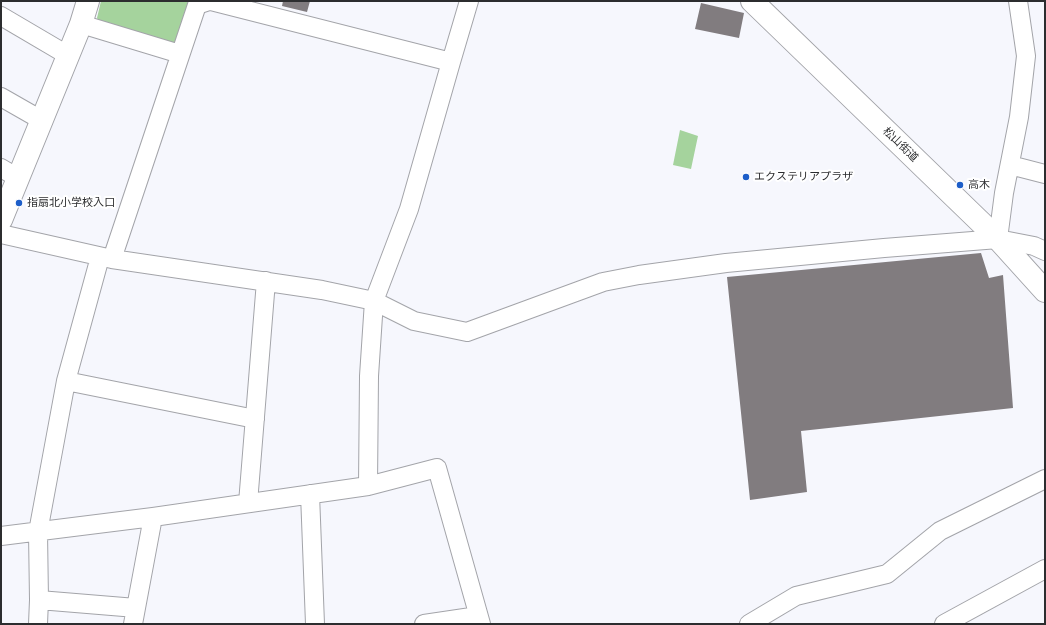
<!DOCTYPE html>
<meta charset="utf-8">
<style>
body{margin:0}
#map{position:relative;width:1046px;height:625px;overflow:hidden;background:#f6f7fd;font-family:"Nunito Sans",sans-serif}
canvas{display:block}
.frame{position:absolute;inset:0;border:2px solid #2c2d2f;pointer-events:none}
</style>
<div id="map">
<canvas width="1046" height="625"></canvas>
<div class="frame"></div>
</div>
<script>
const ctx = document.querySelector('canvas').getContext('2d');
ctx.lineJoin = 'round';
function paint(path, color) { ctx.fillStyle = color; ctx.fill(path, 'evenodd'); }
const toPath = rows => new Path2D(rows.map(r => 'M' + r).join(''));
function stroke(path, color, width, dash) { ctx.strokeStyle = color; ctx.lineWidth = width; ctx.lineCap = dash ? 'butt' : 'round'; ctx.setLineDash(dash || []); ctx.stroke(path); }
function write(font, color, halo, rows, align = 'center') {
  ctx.font = font + ' "Nunito Sans","Noto Sans JP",sans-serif'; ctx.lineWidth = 4; ctx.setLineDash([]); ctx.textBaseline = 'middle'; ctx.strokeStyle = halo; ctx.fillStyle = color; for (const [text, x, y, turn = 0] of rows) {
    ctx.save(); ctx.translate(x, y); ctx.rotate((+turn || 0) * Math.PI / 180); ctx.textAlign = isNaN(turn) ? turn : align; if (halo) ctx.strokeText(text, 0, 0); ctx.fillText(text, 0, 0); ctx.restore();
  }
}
paint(toPath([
 [101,1,189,1,178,42,173,46,101,26,97,18],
 [680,130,698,136,691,169,673,165]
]), '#a5d39d');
paint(toPath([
 [283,1,310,1,307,12,282,6],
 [701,3,744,13,739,38,695,29],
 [981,253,989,278,1003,275,1013,408,801,431,807,492,750,500,727,277]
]), '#817c7f');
const street = toPath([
 [211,1,451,62],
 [1,16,69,56],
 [81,24,180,54],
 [1,97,43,121],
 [1010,165,1045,174],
 [1,168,18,178],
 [1,234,112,259,322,290,374,301,414,321,467,332,603,282,639,275,726,263,884,248,998,239,1034,246,1045,251],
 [998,239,1004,193,1019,117,1026,56,1018,1],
 [112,259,197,5,209,1],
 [66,381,255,419],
 [368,486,369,376,374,301,409,209,451,62,469,1],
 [310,494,315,624],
 [248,503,266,281],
 [1,536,153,517,368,486,437,468,481,624],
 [39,600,136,608],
 [38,624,39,600,38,532,66,381,100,257],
 [133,624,153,517],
 [424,624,478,616],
 [749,624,796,596,887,574,940,531,1045,479],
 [944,624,1045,569]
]);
const secondary = toPath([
 [752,1,998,239,1045,291],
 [1,220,81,24,88,1]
]);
stroke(street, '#a3a4a9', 20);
stroke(secondary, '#a3a4a9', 24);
stroke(street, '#fff', 18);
stroke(secondary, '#fff', 22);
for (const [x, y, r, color] of [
 [746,177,4,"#1d5ec9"],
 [960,185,4,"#1d5ec9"],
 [19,203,4,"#1d5ec9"]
]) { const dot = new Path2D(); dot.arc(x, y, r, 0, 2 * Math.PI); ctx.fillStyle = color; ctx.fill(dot); stroke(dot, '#fff', 1.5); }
write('11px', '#2c2d2f', '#fff', [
 ["松山街道",900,145,44]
]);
write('11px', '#2c2d2f', '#fff', [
 ["エクステリアプラザ",754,177],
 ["高木",968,185],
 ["指扇北小学校入口",27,203]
], 'left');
</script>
